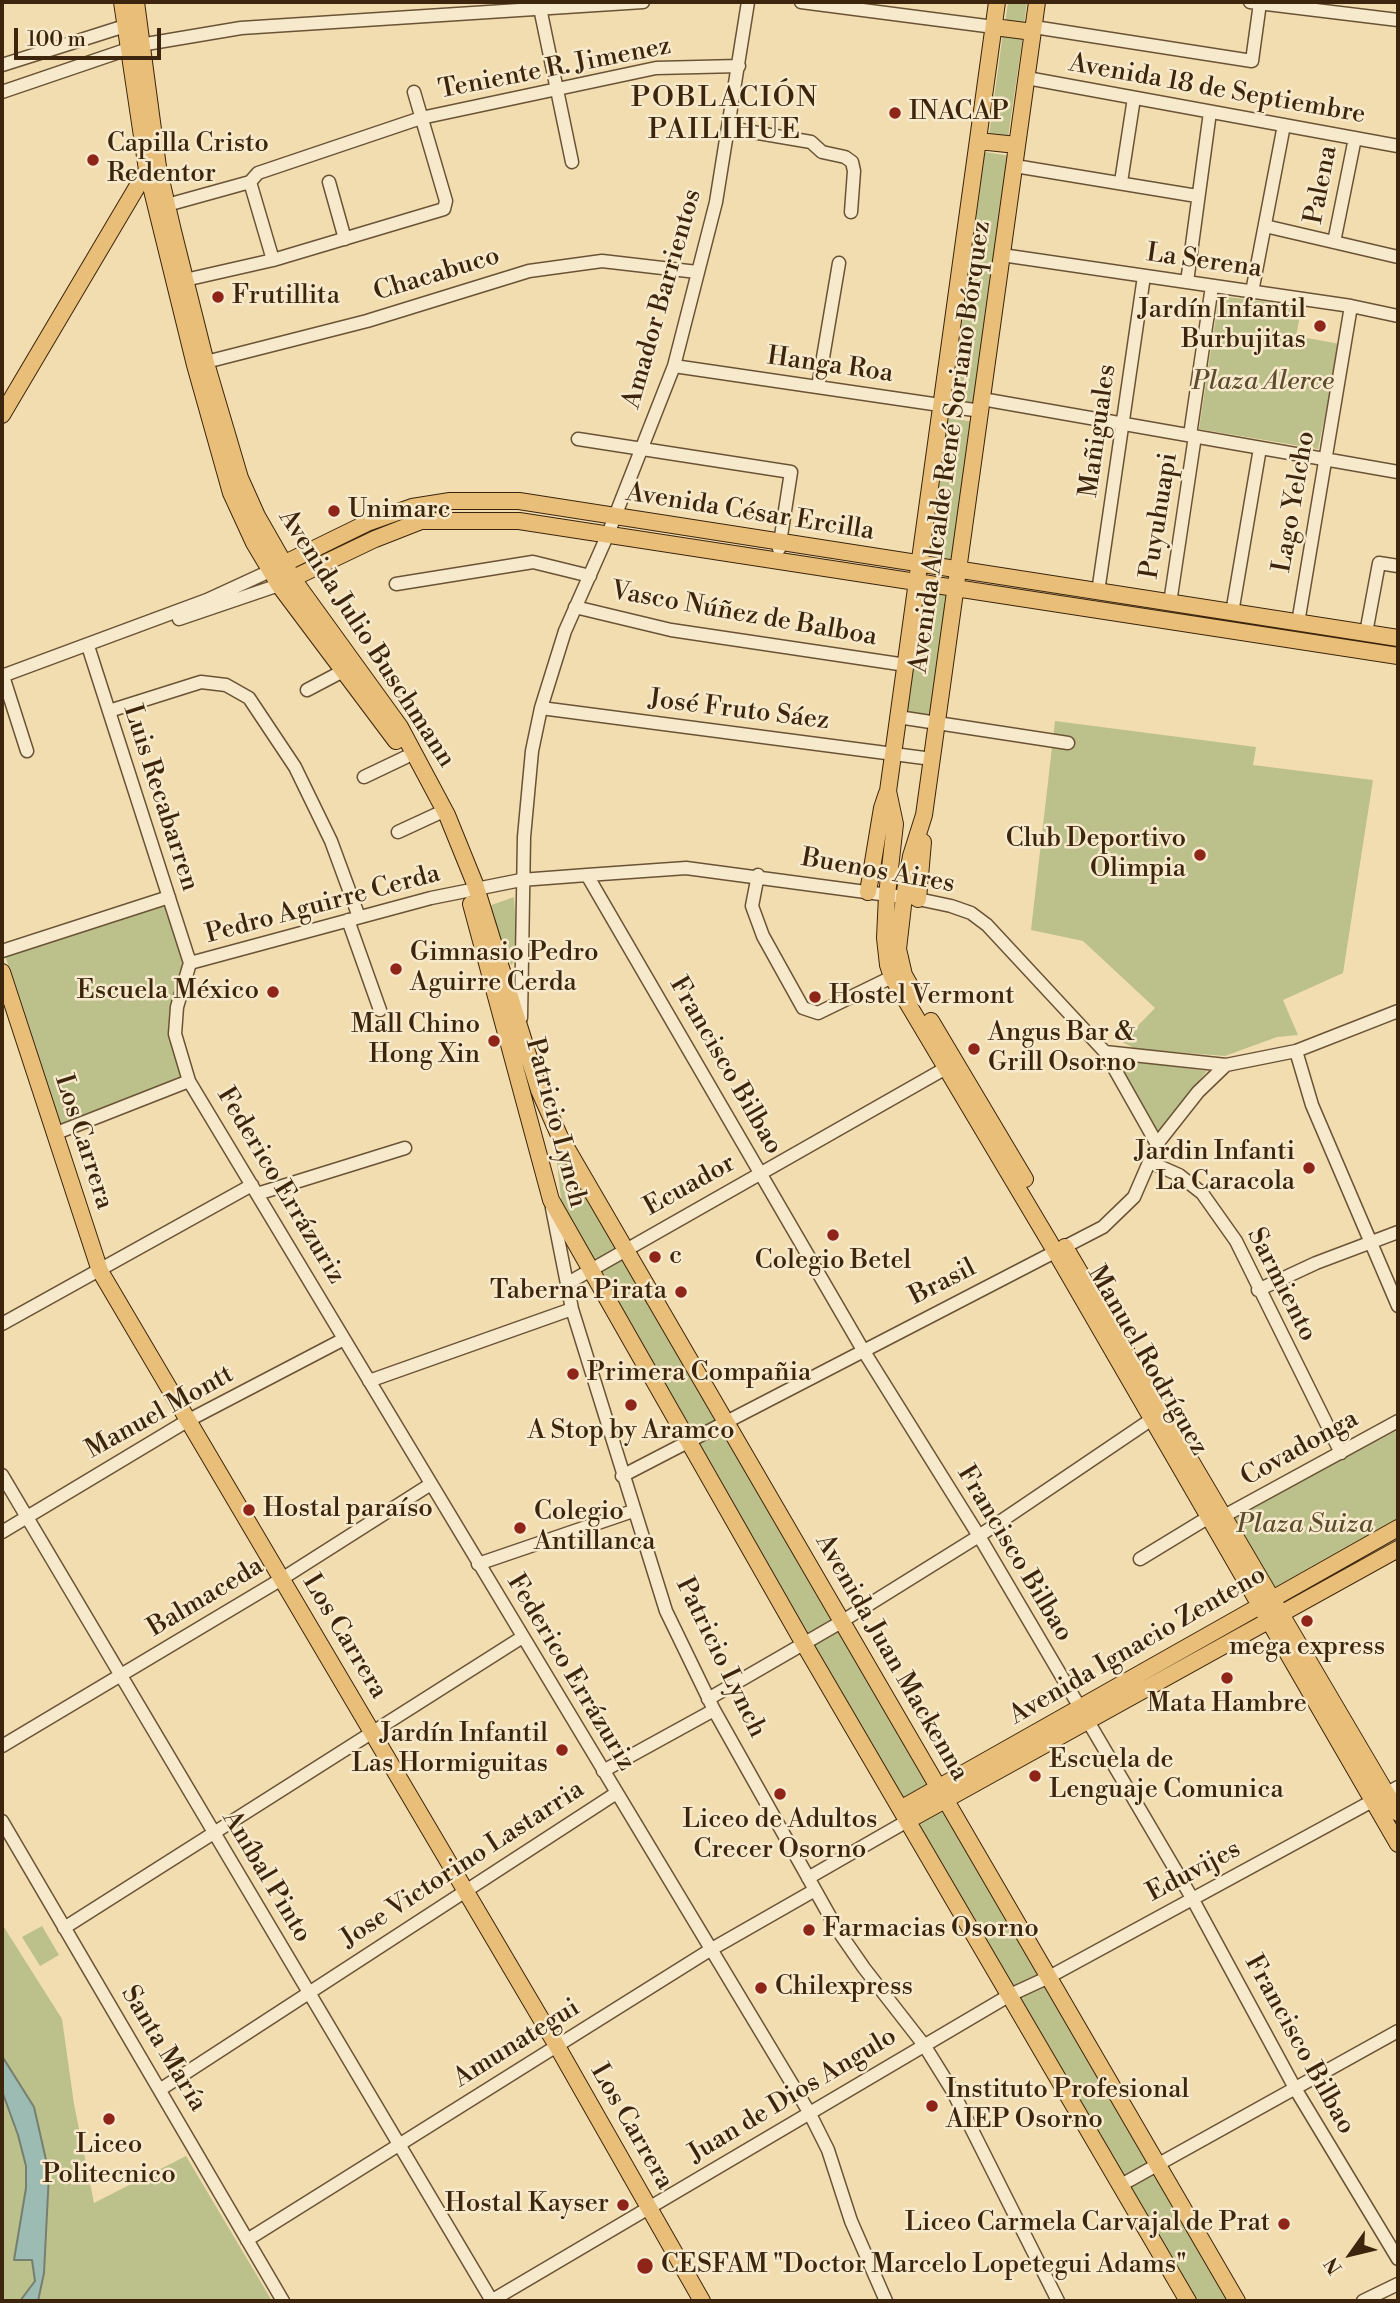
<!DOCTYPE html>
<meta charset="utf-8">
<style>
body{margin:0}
#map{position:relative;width:1400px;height:2303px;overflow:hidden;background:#f2ddb1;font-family:"Libre Bodoni",serif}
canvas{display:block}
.frame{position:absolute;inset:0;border:4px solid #3c250c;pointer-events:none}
.north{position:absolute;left:1316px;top:2219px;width:70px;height:70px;-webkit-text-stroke:5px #f7e9cc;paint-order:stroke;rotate:236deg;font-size:19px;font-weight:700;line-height:28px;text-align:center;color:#3c250c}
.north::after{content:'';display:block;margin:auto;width:24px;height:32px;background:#3c250c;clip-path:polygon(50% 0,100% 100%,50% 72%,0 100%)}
.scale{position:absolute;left:14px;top:28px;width:147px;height:32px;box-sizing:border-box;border:4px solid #3c250c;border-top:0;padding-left:9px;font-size:21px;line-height:24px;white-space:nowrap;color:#3c250c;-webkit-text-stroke:5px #f7e9cc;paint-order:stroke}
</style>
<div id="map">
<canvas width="1400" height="2303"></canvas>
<div class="frame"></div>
<div class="north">N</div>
<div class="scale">100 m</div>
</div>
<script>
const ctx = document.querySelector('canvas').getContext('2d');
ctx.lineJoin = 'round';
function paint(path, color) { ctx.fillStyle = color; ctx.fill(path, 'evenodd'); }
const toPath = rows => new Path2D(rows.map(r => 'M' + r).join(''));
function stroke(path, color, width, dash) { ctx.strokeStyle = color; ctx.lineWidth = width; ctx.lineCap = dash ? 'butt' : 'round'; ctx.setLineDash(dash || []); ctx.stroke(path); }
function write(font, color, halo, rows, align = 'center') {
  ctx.font = font + ' "Libre Bodoni",serif'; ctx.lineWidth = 5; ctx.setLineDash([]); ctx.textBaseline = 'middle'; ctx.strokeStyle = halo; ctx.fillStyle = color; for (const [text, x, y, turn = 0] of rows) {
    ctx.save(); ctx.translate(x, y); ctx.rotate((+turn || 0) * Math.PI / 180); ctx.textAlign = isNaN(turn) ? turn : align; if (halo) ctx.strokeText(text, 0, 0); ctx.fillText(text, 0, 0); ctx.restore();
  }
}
paint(toPath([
 [1008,2,1027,2,1024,25,1005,23],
 [1003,33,1023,36,1008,137,989,134],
 [985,152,1010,156,977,404,952,400],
 [1219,296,1302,306,1296,336,1340,344,1318,449,1199,429],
 [946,418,976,422,957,564,927,560],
 [921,592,948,595,931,720,905,716],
 [1055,721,1256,747,1253,765,1373,780,1343,973,1283,1000,1298,1035,1277,1037,1225,1056,1136,1049,1122,1042,1155,1008,1083,941,1031,930],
 [514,897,518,957,511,965,486,907],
 [168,903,186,962,174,1006,184,1077,59,1126,5,955],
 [1116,1059,1207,1071,1158,1131],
 [554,1135,1233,2301,1191,2301,563,1217],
 [1398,1430,1398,1521,1275,1588,1234,1517],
 [2,1924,62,2019,74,2104,94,2203,186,2156,272,2301,38,2301,44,2273,49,2173,34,2107,8,2069,2,2053],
 [42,1926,59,1955,40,1966,22,1937],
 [2,2091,16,2128,26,2166,26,2188,14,2259,32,2260,35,2281,20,2301,2,2301]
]), '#bcc08a');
const water = toPath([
 [2,2056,34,2107,49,2173,44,2273,38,2301,20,2301,35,2281,32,2260,14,2260,26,2188,26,2166,18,2135,2,2091,2,2056]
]);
paint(water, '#9cbbb2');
stroke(water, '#767f70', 2);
const minor = toPath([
 [801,2,994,27],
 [1250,2,1398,20],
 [540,8,572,162],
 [1034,27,1252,61,1260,3],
 [2,65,125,26,129,31],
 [1027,78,1398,146],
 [2,92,140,45,241,28,643,2],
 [729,128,811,142,822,152,845,157,852,162,854,171,851,212],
 [1015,166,1197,196],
 [250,182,273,260],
 [329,182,345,239],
 [1121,182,1134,98],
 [167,205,250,182,258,173,421,118,656,68,739,66],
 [1265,226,1398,257],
 [1334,242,1355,138],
 [1002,255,1351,306,1398,316],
 [185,280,273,260,444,209,446,201,414,92],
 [1187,282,1210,112],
 [1252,292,1284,125],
 [198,364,367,321,529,271,602,261,697,272],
 [674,366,981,411],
 [818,387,839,263],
 [982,399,1398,472],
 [1190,435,1212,286],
 [578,439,791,472,779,549],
 [396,584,533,562,590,576],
 [1098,592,1144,276],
 [1170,603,1195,436],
 [575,607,671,630,906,665],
 [1232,613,1260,448],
 [179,619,279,585],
 [1298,623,1351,306],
 [1366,633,1379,563,1398,566],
 [88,646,190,963],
 [2,676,207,600,270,571],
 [3,676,27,751],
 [307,690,345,670],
 [541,708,932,759],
 [109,711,201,682,226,685,249,698,295,767,331,841,359,917],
 [898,717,1068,743],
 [364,777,406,757],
 [398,832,437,814],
 [587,875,863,1350,979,1536,1192,1898,1296,2090,1398,2259],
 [758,875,752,906,763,936,803,1008,818,1013,892,977],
 [348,920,380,1010],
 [2,951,169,897],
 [190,963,177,1007,175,1034,189,1081,809,2112,828,2150,851,2221,886,2301],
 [190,963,431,898,521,880,587,875,686,868,918,899,951,906,971,913,987,925,1105,1052,1157,1144],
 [521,1018,524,837,532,751,541,708,565,631,608,534,674,366,716,202,748,2],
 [1296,1051,1312,1105,1398,1306],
 [1105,1052,1226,1065,1296,1051,1398,1011],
 [54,1134,189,1081],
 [1152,1163,1179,1175,1202,1193,1236,1241,1341,1453],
 [257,1194,405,1148],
 [552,1208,572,1309,666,1611,714,1710,837,1929,864,1968,924,2045,952,2090,1058,2301],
 [568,1283,946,1068],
 [1258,1290,1316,1263,1398,1232],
 [2,1324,252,1185],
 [369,1381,572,1309],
 [2,1475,492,2301],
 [622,1476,1103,1227,1134,1197,1157,1144,1198,1092,1226,1065],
 [1224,1516,1398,1421],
 [2,1532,187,1421,344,1339],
 [1140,1559,1209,1517],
 [478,1564,633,1511],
 [708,1699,836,1625,979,1536,1152,1419],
 [2,1746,280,1580,431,1484],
 [603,1771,714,1710],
 [2,1821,283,2301],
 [808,1878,909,1820],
 [64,1928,521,1638],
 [161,2089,615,1794],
 [1121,2185,1398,2031],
 [247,2240,710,1950,815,1890],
 [491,2301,1010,1995,1049,1977,1398,1787],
 [1363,2301,1398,2284]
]);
const major = toPath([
 [122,2,147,170,195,365,231,493,254,543,279,585,396,741],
 [136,2,158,167,173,231,206,363,240,478,257,516,293,579,400,727,447,815,475,884,539,1090,559,1135,1237,2301],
 [997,2,888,791,895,824,887,895,885,938,888,965,892,977,1055,1251,1398,1844],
 [994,27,1033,32],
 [978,141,1017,145],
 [2,415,147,170,153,169],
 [277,567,367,523,412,507,450,501,519,501,1398,638],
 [285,582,375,539,421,521,519,521,1398,656],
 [868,892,882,808,887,793],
 [918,899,923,842],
 [471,904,551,1200,804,1644,1188,2301],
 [2,972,100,1271,557,2046,702,2301],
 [916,996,904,975,898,949,904,897,911,856,924,815,1037,2],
 [931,1021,1025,1179],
 [1065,1247,1398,1813],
 [902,1808,1398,1528],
 [909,1820,1398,1549]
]);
stroke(minor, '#6a5335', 15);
stroke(major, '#3c250c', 18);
stroke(minor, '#f7e9cc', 12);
stroke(major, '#e9be78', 16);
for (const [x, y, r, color] of [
 [895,113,7,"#8f2418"],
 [93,160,7,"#8f2418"],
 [218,297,7,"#8f2418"],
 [1320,326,7,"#8f2418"],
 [334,511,7,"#8f2418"],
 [1200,855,7,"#8f2418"],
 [396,969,7,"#8f2418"],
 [273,992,7,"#8f2418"],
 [815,997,7,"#8f2418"],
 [494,1041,7,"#8f2418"],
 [974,1049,7,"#8f2418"],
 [1309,1168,7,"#8f2418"],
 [833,1235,7,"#8f2418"],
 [655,1257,7,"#8f2418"],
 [681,1292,7,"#8f2418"],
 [573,1374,7,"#8f2418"],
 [631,1405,7,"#8f2418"],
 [249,1510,7,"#8f2418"],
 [520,1528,7,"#8f2418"],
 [1307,1621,7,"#8f2418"],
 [1227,1678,7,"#8f2418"],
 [562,1750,7,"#8f2418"],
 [1035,1776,7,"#8f2418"],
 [780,1794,7,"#8f2418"],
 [809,1930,7,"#8f2418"],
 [761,1988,7,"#8f2418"],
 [932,2106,7,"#8f2418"],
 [109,2119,7,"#8f2418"],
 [623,2205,7,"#8f2418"],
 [1284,2224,7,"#8f2418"],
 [645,2266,9,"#8f2418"]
]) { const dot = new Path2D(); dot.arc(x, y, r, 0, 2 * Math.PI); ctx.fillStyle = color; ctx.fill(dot); stroke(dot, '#f7e9cc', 2.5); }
write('26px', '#3c250c', '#f7e9cc', [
 ["Teniente R. Jimenez",555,69,-11],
 ["Avenida 18 de Septiembre",1217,90,10],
 ["Palena",1322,185,-79],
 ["La Serena",1204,262,8],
 ["Chacabuco",437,275,-17],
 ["Amador Barrientos",663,299,-74],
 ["Hanga Roa",830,366,8],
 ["Mañiguales",1099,431,-82],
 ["Avenida Alcalde René Soriano Bórquez",951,447,-82],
 ["Lago Yelcho",1295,502,-80],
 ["Avenida César Ercilla",750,513,9],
 ["Puyuhuapi",1160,516,-81],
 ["Vasco Núñez de Balboa",744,615,10],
 ["Avenida Julio Buschmann",366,639,57],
 ["José Fruto Sáez",739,711,7],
 ["Luis Recabarren",160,798,72],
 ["Buenos Aires",878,872,10],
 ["Pedro Aguirre Cerda",323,905,-15],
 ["Francisco Bilbao",725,1066,60],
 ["Patricio Lynch",555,1123,75],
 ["Los Carrera",83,1142,72],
 ["Federico Errázuriz",280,1186,59],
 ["Ecuador",690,1186,-29],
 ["Brasil",943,1283,-27],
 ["Sarmiento",1281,1285,63],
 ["Manuel Rodríguez",1147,1361,60],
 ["Manuel Montt",160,1413,-29],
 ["Covadonga",1300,1449,-29],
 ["Francisco Bilbao",1014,1554,59],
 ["Balmaceda",206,1598,-31],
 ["Los Carrera",344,1637,59],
 ["Avenida Ignacio Zenteno",1138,1646,-30],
 ["Patricio Lynch",720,1658,64],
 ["Avenida Juan Mackenna",891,1658,60],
 ["Federico Errázuriz",570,1673,59],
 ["Jose Victorino Lastarria",463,1865,-33],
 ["Eduvijes",1194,1872,-28],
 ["Aníbal Pinto",266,1877,59],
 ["Amunategui",517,2044,-32],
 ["Francisco Bilbao",1299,2045,61],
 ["Santa María",163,2049,59],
 ["Juan de Dios Angulo",793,2096,-31],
 ["Los Carrera",631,2127,60]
]);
write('26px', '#3c250c', '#f7e9cc', [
 ["INACAP",909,113],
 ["Capilla Cristo",107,145],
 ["Redentor",107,175],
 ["Frutillita",232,297],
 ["Jardín Infantil",1306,311,"right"],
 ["Burbujitas",1306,341,"right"],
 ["Unimarc",348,511],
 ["Club Deportivo",1186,840,"right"],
 ["Olimpia",1186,870,"right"],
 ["Gimnasio Pedro",410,954],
 ["Aguirre Cerda",410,984],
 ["Escuela México",259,992,"right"],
 ["Hostel Vermont",829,997],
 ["Mall Chino",480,1026,"right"],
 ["Hong Xin",480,1056,"right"],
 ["Angus Bar &",988,1034],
 ["Grill Osorno",988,1064],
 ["Jardin Infanti",1295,1153,"right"],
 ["La Caracola",1295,1183,"right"],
 ["c",669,1257],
 ["Colegio Betel",833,1262,"center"],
 ["Taberna Pirata",667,1292,"right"],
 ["Primera Compañia",587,1374],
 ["A Stop by Aramco",631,1432,"center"],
 ["Hostal paraíso",263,1510],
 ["Colegio",534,1513],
 ["Antillanca",534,1543],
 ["mega express",1307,1648,"center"],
 ["Mata Hambre",1227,1705,"center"],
 ["Jardín Infantil",548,1735,"right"],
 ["Las Hormiguitas",548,1765,"right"],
 ["Escuela de",1049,1761],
 ["Lenguaje Comunica",1049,1791],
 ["Liceo de Adultos",780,1821,"center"],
 ["Crecer Osorno",780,1851,"center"],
 ["Farmacias Osorno",823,1930],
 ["Chilexpress",775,1988],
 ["Instituto Profesional",946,2091],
 ["AIEP Osorno",946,2121],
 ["Liceo",109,2146,"center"],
 ["Politecnico",109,2176,"center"],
 ["Hostal Kayser",609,2205,"right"],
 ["Liceo Carmela Carvajal de Prat",1270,2224,"right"],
 ["CESFAM \"Doctor Marcelo Lopetegui Adams\"",661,2266]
], 'left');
write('italic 26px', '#5c4c2c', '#f7e9cc', [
 ["Plaza Alerce",1263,383],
 ["Plaza Suiza",1305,1526]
]);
ctx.letterSpacing = '2px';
write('28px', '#3c250c', '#f7e9cc', [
 ["POBLACIÓN",725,99],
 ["PAILIHUE",725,131]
]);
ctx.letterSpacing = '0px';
</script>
